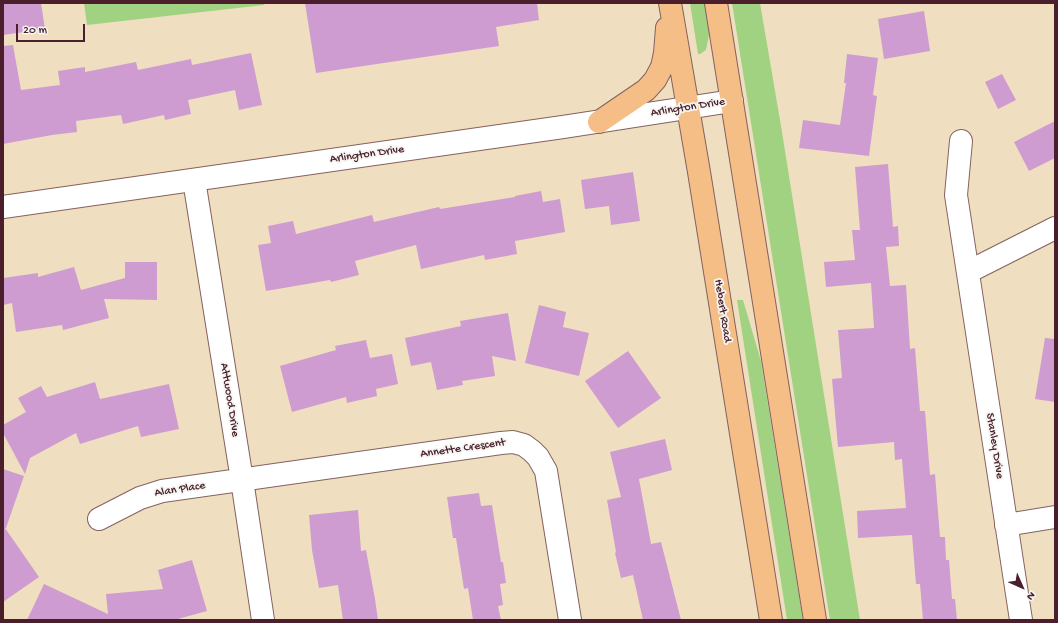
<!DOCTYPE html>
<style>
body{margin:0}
#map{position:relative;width:1058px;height:623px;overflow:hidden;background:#efdfc0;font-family:"Gochi Hand",sans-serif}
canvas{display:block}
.frame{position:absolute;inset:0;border:4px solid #4a1f2b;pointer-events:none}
.north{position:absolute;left:1002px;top:567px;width:40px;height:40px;-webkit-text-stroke:3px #f6f6f2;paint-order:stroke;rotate:135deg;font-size:11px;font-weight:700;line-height:16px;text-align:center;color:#4a1f2b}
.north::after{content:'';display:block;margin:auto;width:14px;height:18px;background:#4a1f2b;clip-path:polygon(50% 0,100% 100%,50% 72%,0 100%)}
.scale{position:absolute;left:16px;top:24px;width:69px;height:18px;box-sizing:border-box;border:2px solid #4a1f2b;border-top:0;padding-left:5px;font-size:12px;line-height:14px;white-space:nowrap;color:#4a1f2b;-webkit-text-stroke:3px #f6f6f2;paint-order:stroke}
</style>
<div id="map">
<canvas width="1058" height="623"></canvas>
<div class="frame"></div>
<div class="north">N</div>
<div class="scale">20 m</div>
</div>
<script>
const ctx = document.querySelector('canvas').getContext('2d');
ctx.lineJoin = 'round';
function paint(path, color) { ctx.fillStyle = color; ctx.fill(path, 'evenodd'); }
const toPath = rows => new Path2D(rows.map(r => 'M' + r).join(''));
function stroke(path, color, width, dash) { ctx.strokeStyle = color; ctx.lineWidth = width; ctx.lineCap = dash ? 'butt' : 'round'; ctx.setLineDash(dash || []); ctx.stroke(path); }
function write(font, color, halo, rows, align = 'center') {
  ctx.font = font + ' "Gochi Hand",sans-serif'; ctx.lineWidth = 3.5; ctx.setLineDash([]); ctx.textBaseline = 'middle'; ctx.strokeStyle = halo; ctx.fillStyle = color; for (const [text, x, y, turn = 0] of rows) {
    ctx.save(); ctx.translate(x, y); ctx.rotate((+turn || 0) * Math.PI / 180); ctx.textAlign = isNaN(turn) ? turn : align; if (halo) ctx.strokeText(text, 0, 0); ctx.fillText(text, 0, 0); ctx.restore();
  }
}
paint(toPath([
 [84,3,264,3,264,5,87,25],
 [690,3,706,3,709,24,709,35,706,50,700,54,698,54],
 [732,3,760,3,781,126,860,620,830,620],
 [737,300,743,300,761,361,803,620,787,620]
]), '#a0d282');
paint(toPath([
 [3,3,41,3,45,29,3,35],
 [305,3,537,3,539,20,496,27,499,46,316,73],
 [924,11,930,51,884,59,878,19],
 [13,45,21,90,60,85,58,71,85,67,85,72,136,62,138,70,191,59,192,65,251,53,262,105,239,110,235,90,188,100,191,114,165,120,164,115,123,124,121,115,76,121,77,132,52,135,3,144,3,46],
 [847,54,878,58,873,95,877,96,869,156,799,148,803,120,840,125,846,83,844,83],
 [1002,74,1016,100,998,109,985,82],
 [1055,121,1055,158,1029,171,1014,142],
 [888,164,893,227,898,226,899,246,886,247,890,286,906,285,910,349,915,348,920,411,925,411,930,475,935,474,940,537,945,537,946,560,949,560,952,599,955,599,957,620,923,620,920,584,916,584,912,535,858,538,857,511,906,508,902,459,895,460,894,442,838,447,832,379,842,378,838,330,874,328,871,283,826,287,824,262,855,260,852,230,860,230,855,167],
 [633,172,640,221,611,225,609,206,585,209,581,180],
 [541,191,543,202,560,199,565,232,515,241,517,254,485,260,484,255,421,269,416,245,355,261,359,275,331,282,330,280,266,291,258,245,271,243,268,226,293,221,296,234,372,215,374,222,439,207,440,209,515,197,515,196],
 [125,262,157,262,157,300,104,299,109,318,63,330,62,325,16,332,12,303,3,305,3,278,38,273,38,277,74,267,81,290,125,278],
 [539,305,566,312,563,327,589,333,579,376,525,363],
 [508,313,516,361,492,356,495,376,462,381,463,385,437,390,431,362,411,366,405,338,461,326,460,321],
 [1045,338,1055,339,1055,402,1035,399],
 [366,340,370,358,392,354,398,384,376,389,377,396,347,403,346,397,292,412,280,366,336,350,335,346],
 [628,351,661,398,618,428,585,381],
 [95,382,100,399,169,384,179,429,141,437,138,426,80,444,76,433,30,458,25,474,3,433,3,425,26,412,18,398,41,386,47,397],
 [665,439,672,470,639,479,651,544,661,542,681,620,643,620,633,575,621,578,615,553,616,552,607,500,621,497,610,452],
 [3,469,24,476,6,528,5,528,39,577,3,602],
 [479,493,481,506,492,505,501,562,503,562,506,583,500,584,503,605,498,606,501,620,473,620,468,588,464,589,456,538,453,538,447,497],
 [358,510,361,551,366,550,375,599,378,620,343,620,338,585,319,588,312,550,309,515],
 [192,560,207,611,174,620,27,620,44,584,108,614,106,594,163,589,158,570]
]), '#ce9cd0');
const minor = toPath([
 [961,141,956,195,1021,620],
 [194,180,242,480,263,620],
 [3,207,563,127,732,101],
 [968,272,1055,228],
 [99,519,140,498,162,491,501,443,513,442,524,445,532,451,538,457,546,471,570,620],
 [1006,525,1055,517]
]);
const major = toPath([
 [670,3,699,172,771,620],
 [716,3,815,620],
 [599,122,646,90,655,80,662,67,665,53,667,28]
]);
stroke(minor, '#84625f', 24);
stroke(major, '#84625f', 24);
stroke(minor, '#fff', 22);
stroke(major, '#f6be87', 22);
write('12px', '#4a1f2b', '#f6f6f2', [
 ["Arlington Drive",688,108,-9],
 ["Arlington Drive",367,155,-8],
 ["Hebert Road",722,311,81],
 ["Attwood Drive",229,400,81],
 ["Stanley Drive",994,446,81],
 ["Annette Crescent",463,449,-8],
 ["Alan Place",180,490,-9]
]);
</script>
